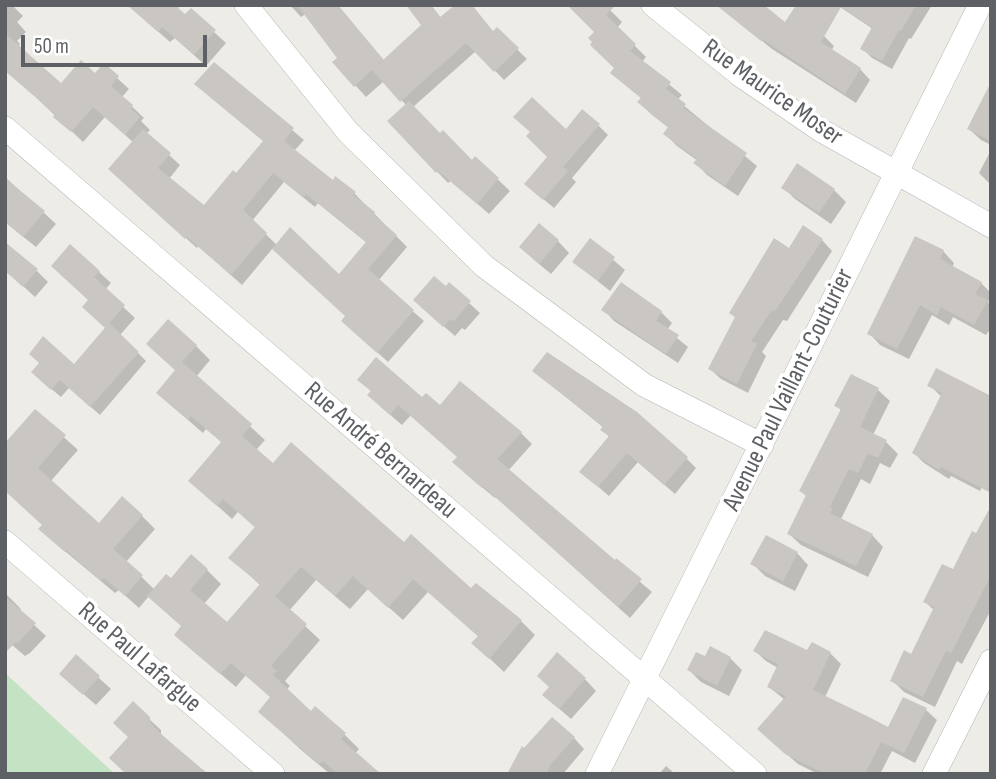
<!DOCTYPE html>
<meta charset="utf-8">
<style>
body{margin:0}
#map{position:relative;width:996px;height:779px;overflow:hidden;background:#eeece6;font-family:"Sofia Sans Condensed",sans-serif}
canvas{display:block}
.frame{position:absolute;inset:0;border:7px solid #5d6064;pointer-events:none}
.scale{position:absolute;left:21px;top:35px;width:186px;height:32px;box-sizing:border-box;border:4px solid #5d6064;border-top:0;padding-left:9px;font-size:21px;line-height:24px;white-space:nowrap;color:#5d6064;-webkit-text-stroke:5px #fff;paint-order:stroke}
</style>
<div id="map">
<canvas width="996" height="779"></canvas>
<div class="frame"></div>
<div class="scale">50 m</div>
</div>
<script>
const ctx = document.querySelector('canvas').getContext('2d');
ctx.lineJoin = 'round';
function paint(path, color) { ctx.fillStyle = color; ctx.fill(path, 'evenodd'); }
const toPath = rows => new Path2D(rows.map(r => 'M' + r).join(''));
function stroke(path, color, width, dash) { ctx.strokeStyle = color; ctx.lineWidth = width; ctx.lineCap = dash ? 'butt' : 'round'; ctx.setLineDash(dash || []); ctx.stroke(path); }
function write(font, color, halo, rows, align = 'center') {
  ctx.font = font + ' "Sofia Sans Condensed",sans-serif'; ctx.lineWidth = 7; ctx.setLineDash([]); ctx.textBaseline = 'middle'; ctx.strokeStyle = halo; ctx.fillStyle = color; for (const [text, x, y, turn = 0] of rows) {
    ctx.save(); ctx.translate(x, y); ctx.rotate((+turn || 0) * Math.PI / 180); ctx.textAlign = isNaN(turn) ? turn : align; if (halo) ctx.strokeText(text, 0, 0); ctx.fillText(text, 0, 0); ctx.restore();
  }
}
paint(toPath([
 [5,673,115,774,5,774]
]), '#c4e3c4');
paint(toPath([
 [5,5,12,5,23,16,17,22,26,32,17,41,20,44,18,47,62,85,96,76,104,66,129,89,122,97,144,118,141,121,150,130,146,134,180,165,169,179,204,208,236,175,265,142,196,84,214,64,304,140,294,151,333,182,336,179,355,194,407,247,378,281,424,321,388,362,354,331,347,316,273,248,242,285,198,246,197,248,121,180,134,143,105,117,83,142,5,68],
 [284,182,315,207,318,203,367,243,339,276,277,245,252,221],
 [290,5,317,5,318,6,301,17],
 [431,5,441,18,494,33,497,30,527,59,504,80,476,51,413,107,441,136,472,162,475,158,510,191,489,214,451,181,448,183,389,121,406,105,384,81,366,97,355,85,339,58,347,17,384,61,424,25],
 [605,5,622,22,617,28,646,57,642,62,682,95,677,100,757,166,738,196,707,175,696,163,698,161,677,146,665,134,669,128,651,114,639,102,642,99,612,73,616,68,597,32],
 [718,5,824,36,834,46,831,51,860,69,870,80,856,103,772,49],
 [837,5,932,5,911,39,909,38,892,69,872,58,862,48,873,29],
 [191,11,226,43,206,66,175,38,170,42,144,19,186,17],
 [991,98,991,145,981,140,969,129],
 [599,126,608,135,572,178,576,182,554,208,536,193,566,131],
 [991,150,991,185,979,173],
 [798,166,834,190,846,202,831,224,795,199,783,187],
 [5,177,56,224,36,247,5,222],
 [590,240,625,270,610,291,574,262],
 [822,240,832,251,787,321,783,320,762,352,766,356,748,393,721,379,710,369,736,318,731,313,789,250],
 [558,241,569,253,551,274,533,259],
 [943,251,954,263,952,268,981,283,991,293,988,303,991,304,991,328,986,335,953,317,949,325,932,315,909,359,880,345,869,333],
 [37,271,48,282,35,297,13,277],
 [99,272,111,283,105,290,135,318,120,335,146,361,100,415,69,388,61,397,42,381,74,366,107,328,90,301,65,278],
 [469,303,480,313,465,330,462,328,455,336,426,311],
 [604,310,661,312,672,323,667,330,688,347,678,363,614,321],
 [196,346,210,360,196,377,265,440,256,450,273,466,405,545,521,621,535,635,504,672,488,657,479,637,428,592,403,620,368,589,350,609,316,580,289,611,320,640,285,681,290,686,286,690,311,713,315,709,345,735,359,749,355,754,376,774,330,774,300,749,260,711,272,698,246,675,236,687,191,649,183,627,149,596,139,608,119,590,115,593,54,542,44,525,5,490,35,411,78,450,50,482,99,526,142,516,155,529,126,562,155,590,171,580,207,570,221,584,204,604,227,625,261,586,231,558,256,528,238,512,232,519,190,481,223,443,206,429,203,433,173,407,177,371,162,358],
 [534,371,686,458,696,468,675,494,638,462,609,496,581,472,610,438,603,430,604,428],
 [936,371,991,469,980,491,951,476,949,479,924,463,914,453,942,397,929,385],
 [851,376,878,390,890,401,873,435,886,442,898,454,890,468,880,463,870,484,861,479,841,519,872,535,883,547,868,577,801,545,789,534,807,497,801,491,842,411,837,406],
 [359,380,521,433,532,444,508,471,652,592,630,618,496,497,495,498,466,474,459,457,411,415,402,425,381,407,372,392],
 [991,510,991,610,962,664,957,661,935,707,904,692,892,680,911,656,934,610,925,602,954,571,977,536],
 [797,553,808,565,795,591,765,576,753,564],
 [5,593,21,609,19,611,46,636,30,653,25,656,5,639],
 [755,651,830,653,841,664,825,697,889,729,904,699,926,710,937,720,915,763,892,751,880,774,818,774,798,764,769,739,785,700,769,687,778,668,766,661],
 [76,657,111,689,96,705,73,685],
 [706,658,730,658,742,670,729,696,701,682,689,670],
 [585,679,596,691,571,719,556,706],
 [149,719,161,730,161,734,205,774,130,737],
 [574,738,584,749,563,774,509,774],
 [666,766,675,774,659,774]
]), '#0003');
paint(toPath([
 [127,5,181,5,178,8,185,14,191,8,216,30,194,55,162,27,158,32],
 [297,5,338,5,383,59,354,87,332,62,337,58],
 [406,5,431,5,440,17,455,5,472,5,493,31,497,27,519,48,494,72,466,43,400,102,372,70,421,25],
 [567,5,616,5,606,15,636,44,630,51,671,82,666,89,686,104,683,108,747,153,725,186,693,163,697,159,663,134,668,127,637,102,641,98,610,73,614,68,590,45,592,42,588,38,594,32],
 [716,5,764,5,785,22,796,5,916,5,901,31,899,30,882,61,860,49,872,27,841,7,821,42,861,68,845,94,762,39,761,41],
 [5,33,61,83,81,60,95,73,104,63,119,76,111,86,133,105,131,109,140,117,125,135,93,107,71,132,53,117,55,114,5,71],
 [214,62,294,128,284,141,333,180,335,176,356,192,353,195,375,212,374,215,397,235,368,269,414,310,377,353,341,321,345,316,272,249,290,227,339,274,366,242,306,194,304,197,273,173,243,210,267,233,231,275,187,237,185,239,108,169,143,129,171,153,158,168,204,205,233,170,236,173,263,141,194,84],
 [991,82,991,141,967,129],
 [532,97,566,129,582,109,600,124,563,167,568,171,543,200,524,184,547,157,526,136,530,132,513,117],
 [409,101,440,133,443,130,472,160,475,156,499,178,477,204,438,171,436,173,387,121],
 [797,163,835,189,819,213,781,188],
 [5,178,45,211,23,237,5,222],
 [539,223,559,240,539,264,519,247],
 [803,225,823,239,775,311,772,310,751,341,757,344,737,384,708,369,735,317,729,313,774,238,789,248],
 [915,236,944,250,940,259,982,282,975,294,988,300,974,325,941,307,937,315,920,305,897,349,867,334],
 [590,238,615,257,598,281,572,262],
 [5,242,38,269,23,287,5,271],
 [70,244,100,271,94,277,125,305,105,328,82,307,88,300,51,266],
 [434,276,446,286,449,282,471,301,454,321,451,319,443,327,413,300],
 [621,282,662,311,656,321,679,335,666,354,601,310],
 [168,319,197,345,182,362,252,424,242,436,273,463,291,442,404,542,411,534,471,588,476,583,522,620,489,659,471,643,478,636,413,579,388,608,353,576,335,596,301,567,275,596,307,624,271,666,277,671,273,675,311,711,315,706,346,733,341,739,381,774,338,774,323,761,319,764,258,712,270,697,231,663,220,674,174,635,181,626,147,596,166,574,171,578,191,554,208,569,190,590,227,622,260,584,228,558,255,527,223,499,217,506,188,481,221,442,191,416,188,420,156,393,175,370,146,344],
 [109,323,139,352,90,407,60,380,51,390,31,372,39,363,29,354,43,336,74,364],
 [547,352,637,412,688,457,664,485,627,453,598,487,579,472,609,436,600,430,603,426,532,371],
 [376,357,422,397,426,393,440,405,460,381,522,432,497,459,615,560,616,558,642,579,618,607,484,487,482,488,452,462,457,457,398,405,390,415,367,395,371,391,357,380],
 [936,368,991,396,991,493,941,467,939,470,912,453,942,393,927,386],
 [851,374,879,388,860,427,887,440,878,458,868,453,858,473,849,469,830,507,833,508,830,513,873,534,856,566,787,534,806,495,799,491,841,409,834,406],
 [35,409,66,435,38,468,99,523,122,496,143,515,113,549,143,575,125,596,104,578,101,581,66,550,65,552,38,529,42,525,5,491,5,443],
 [991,506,991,575,951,653,946,651,923,697,890,681,904,650,911,654,934,607,923,602,942,564,953,569,972,531,976,533],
 [766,535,798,552,783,581,750,564],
 [5,597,36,623,18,643,16,642,5,653],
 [765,630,807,650,812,642,831,652,813,690,871,718,888,727,903,697,927,708,904,753,881,742,865,774,825,774,785,754,757,729,786,696,767,687,778,664,753,651],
 [710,646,731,657,717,686,687,670,696,652,705,656],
 [557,652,586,678,559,709,542,695,549,687,537,676],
 [76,654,100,676,83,695,59,674],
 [133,701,150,717,150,722,162,735,208,774,126,774,109,758,128,737,113,723],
 [552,717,575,737,551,764,546,774,507,774,522,746,524,748]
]), '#cac7c2');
const minor = toPath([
 [246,5,348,132,484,266,644,385,762,445],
 [653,5,740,75,822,131,991,226],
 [5,128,755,774],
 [5,542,273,774],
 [597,774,980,5],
 [934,774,991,661]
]);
stroke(minor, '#b3b5b9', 24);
stroke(minor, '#fff', 23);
write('26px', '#5d6064', '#fff', [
 ["Rue Maurice Moser",772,93,35],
 ["Avenue Paul Vaillant-Couturier",789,390,-64],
 ["Rue André Bernardeau",380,451,41],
 ["Rue Paul Lafargue",139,658,41]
]);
</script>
